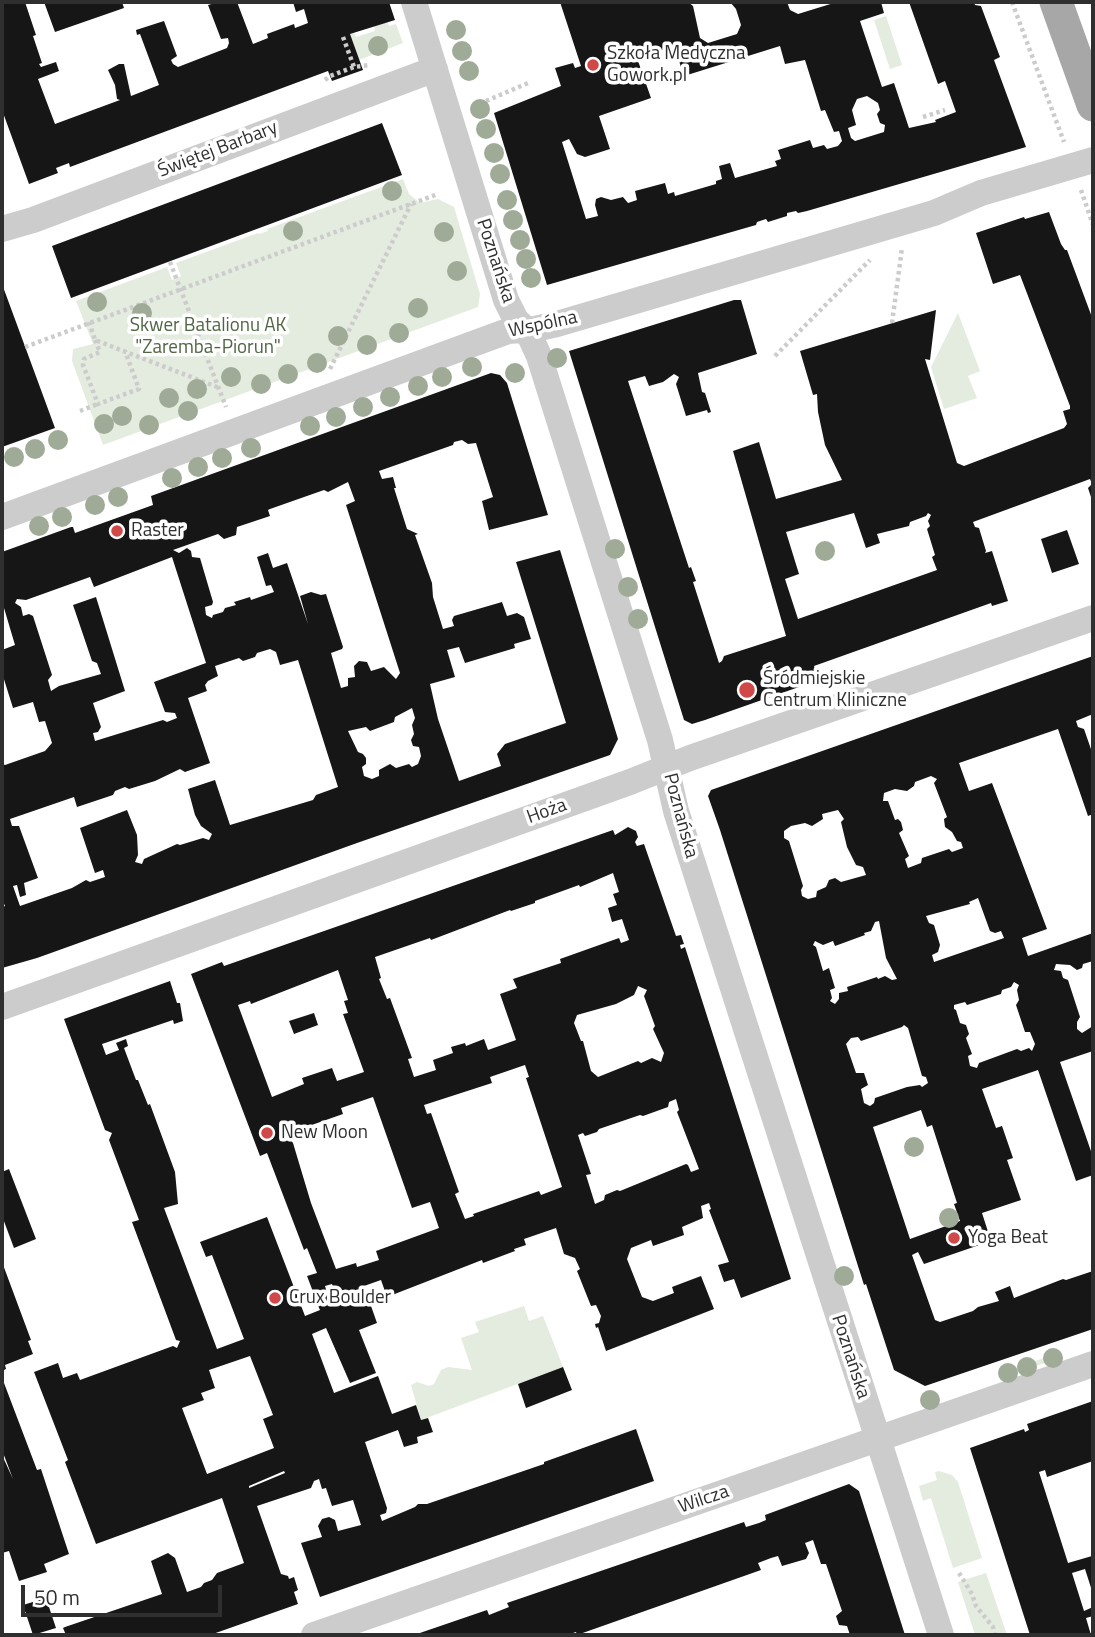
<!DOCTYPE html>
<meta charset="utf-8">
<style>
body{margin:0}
#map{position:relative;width:1095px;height:1637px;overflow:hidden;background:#fff;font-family:"Titillium Web",sans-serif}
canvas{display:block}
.frame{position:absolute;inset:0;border:4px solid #2f2f2f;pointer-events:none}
.scale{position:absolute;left:21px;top:1585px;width:201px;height:32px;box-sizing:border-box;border:4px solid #2f2f2f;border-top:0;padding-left:9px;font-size:21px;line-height:24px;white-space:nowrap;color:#2f2f2f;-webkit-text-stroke:5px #fff;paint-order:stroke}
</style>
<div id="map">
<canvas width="1095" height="1637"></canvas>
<div class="frame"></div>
<div class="scale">50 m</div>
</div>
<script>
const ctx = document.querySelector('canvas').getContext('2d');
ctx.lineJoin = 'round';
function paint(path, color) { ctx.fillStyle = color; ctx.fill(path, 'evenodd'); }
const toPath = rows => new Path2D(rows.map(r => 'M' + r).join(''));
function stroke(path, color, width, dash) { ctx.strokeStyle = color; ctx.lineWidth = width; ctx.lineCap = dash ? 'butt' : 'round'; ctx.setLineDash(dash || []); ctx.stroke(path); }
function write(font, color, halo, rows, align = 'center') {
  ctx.font = font + ' "Titillium Web",sans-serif'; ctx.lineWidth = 7; ctx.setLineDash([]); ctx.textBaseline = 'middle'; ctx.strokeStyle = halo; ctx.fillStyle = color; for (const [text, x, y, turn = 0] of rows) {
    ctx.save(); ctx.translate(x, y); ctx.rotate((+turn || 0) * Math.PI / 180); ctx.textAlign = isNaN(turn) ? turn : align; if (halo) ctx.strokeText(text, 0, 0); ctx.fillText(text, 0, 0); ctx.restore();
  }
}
paint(toPath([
 [886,16,902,65,890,69,874,20],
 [387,22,389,26,396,24,403,43,359,60,350,34,354,33,356,37,375,31,374,26],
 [403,179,409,194,420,203,438,199,454,207,480,294,478,307,103,445,72,361,73,349,93,344,76,301,167,267,172,280,181,276,176,263,258,233,259,234,268,231,267,229],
 [958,313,980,371,968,376,977,398,944,409,931,367],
 [524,1306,529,1321,543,1316,563,1367,421,1420,411,1385,417,1382,429,1386,434,1384,441,1370,448,1367,472,1370,461,1338,479,1332,475,1322],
 [1058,1353,1059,1358,1003,1378,1001,1373],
 [939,1471,952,1475,958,1482,982,1558,953,1568,931,1498,923,1501,919,1486,937,1480,935,1472],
 [986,1573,1007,1635,975,1635,958,1582]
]), '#e4ebdf');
paint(toPath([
 [2,2,25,2,36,35,33,36,42,63,39,64,41,67,56,62,59,71,38,79,55,124,120,100,117,99,115,85,108,70,119,64,124,64,131,96,159,85,140,34,137,35,136,30,164,21,177,56,171,60,173,64,178,67,227,48,229,43,228,38,221,39,208,5,219,2,237,2,253,44,268,38,267,34,294,24,295,28,308,23,304,9,296,12,293,2,389,2,395,20,350,34,363,70,332,81,328,71,70,167,69,163,56,168,58,173,29,184,2,110],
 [44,2,122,2,124,8,55,32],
 [560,2,688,2,693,6,700,38,708,43,737,34,741,25,736,9,730,2,787,2,790,10,798,14,837,2,881,2,884,13,860,21,882,87,894,83,909,128,936,122,935,120,956,112,945,81,938,84,909,2,974,2,975,5,981,6,1000,57,994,60,1026,147,807,211,798,213,796,211,787,213,787,216,768,222,766,219,757,222,756,225,547,285,494,113,561,86,555,68,573,63,575,68,581,66],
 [674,46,684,76,780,46,785,64,805,60,821,111,825,110,834,132,839,131,842,141,838,146,827,149,824,145,813,148,810,140,778,150,781,159,775,161,777,166,735,178,730,163,719,166,722,179,716,181,716,184,675,196,674,192,668,194,665,183,635,191,637,200,628,203,623,197,611,200,601,197,596,199,595,205,598,216,586,219,562,142,569,139,577,154,585,157,610,149,599,116,651,98,637,58],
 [867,96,878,103,880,110,877,114,880,123,885,125,884,132,855,141,851,138,848,128,856,125,852,110,857,99],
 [382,123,402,175,71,298,52,246],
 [1049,212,1061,244,1065,250,1067,250,1093,320,1093,503,1088,488,1092,484,1090,479,973,522,975,527,979,528,986,551,985,553,992,551,1008,601,992,606,991,603,814,666,818,678,816,681,705,720,692,724,684,720,569,351,734,300,741,300,757,354,698,373,702,392,705,393,711,412,708,413,707,410,686,416,676,384,679,377,674,374,663,382,649,386,645,376,628,381,689,568,691,567,696,581,693,582,719,663,722,661,724,656,786,636,733,451,759,442,776,499,842,480,825,445,818,412,817,394,813,395,800,351,936,310,930,360,925,359,957,463,964,466,1064,428,1067,424,1063,411,1070,409,1070,406,1020,275,993,284,976,233,1024,217,1025,219],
 [854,513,866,548,880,543,877,534,909,526,910,522,926,516,928,513,931,515,928,521,930,526,927,529,935,555,932,557,937,570,798,619,785,579,799,574,786,532],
 [2,284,55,428,2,447],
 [491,373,500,375,507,383,548,515,489,530,482,501,493,497,476,443,468,444,462,440,454,442,453,445,379,471,382,479,393,477,396,488,394,488,407,529,418,534,415,535,432,583,433,597,443,629,454,626,452,620,454,616,502,602,507,616,517,613,524,617,531,639,514,644,515,648,465,663,459,647,447,650,455,677,430,684,438,719,459,781,501,766,497,754,505,744,566,723,516,562,560,550,618,739,610,755,357,843,37,958,2,968,2,911,5,905,2,903,2,764,5,765,45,751,52,743,45,721,39,722,33,702,13,708,2,673,2,650,15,645,4,608,2,609,2,552,71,527,73,527,75,533,153,505,151,496],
 [348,482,355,501,346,505,400,673,396,679,384,667,371,671,367,662,359,661,354,666,355,677,348,678,348,686,341,688,331,653,342,649,343,647,326,594,321,595,311,592,300,596,308,624,287,563,273,568,268,553,257,557,266,586,271,585,274,592,251,600,250,597,234,602,236,605,225,608,223,612,213,615,212,618,206,615,205,607,212,605,213,602,200,558,192,557,191,551,187,548,179,553,173,550,218,534,224,539,236,535,237,527,270,516,268,510,270,509,324,490,328,492],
 [172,557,206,663,154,682,165,712,175,713,177,718,167,722,163,720,95,741,93,733,98,732,101,727,93,703,125,691,96,597,73,605,92,661,97,663,101,674,59,686,51,691,48,680,52,675,33,616,29,614,23,616,21,607,15,603,17,599,26,600,90,577,94,587],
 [270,649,276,652,280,665,298,660,338,787,316,795,313,800,230,825,215,780,188,789,195,815,201,826,212,834,209,840,203,838,180,845,177,844,144,859,142,864,135,862,138,855,137,835,127,810,80,828,95,873,103,870,105,877,90,882,86,880,72,888,20,906,13,886,17,885,20,897,26,895,24,883,38,878,19,826,12,826,10,819,74,797,77,807,113,795,115,791,125,787,129,789,155,781,180,769,185,772,210,763,188,698,207,691,205,685,208,681,218,676,215,666,239,658,243,661,255,657,257,653],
 [412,708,415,718,412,725,414,734,411,740,413,746,419,747,421,756,418,764,412,767,409,764,396,768,390,764,379,770,379,776,372,779,364,776,362,767,366,764,366,758,363,754,358,752,348,731,366,727,370,731,394,722,395,717],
 [1067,530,1079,564,1052,573,1041,539],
 [1093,656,1093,714,1076,721,1078,727,1084,729,1093,755,1093,814,1088,816,1058,729,959,763,969,791,992,783,1047,929,1022,938,1028,956,1093,933,1093,961,1083,964,1082,968,1077,970,1070,965,1056,964,1054,970,1061,971,1063,978,1068,980,1080,1017,1077,1022,1077,1029,1082,1033,1093,1026,1093,1051,1060,1062,1093,1157,1093,1175,1076,1181,1038,1070,982,1089,996,1128,1002,1126,1013,1158,1007,1160,1021,1200,982,1213,991,1241,924,1264,918,1252,912,1255,935,1320,940,1322,973,1311,978,1307,999,1301,995,1292,1010,1286,1014,1298,1063,1279,1066,1280,1093,1271,1093,1329,925,1386,894,1370,866,1284,864,1285,720,830,708,796,711,790],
 [931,776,937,779,934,783,947,817,944,819,945,827,952,832,957,841,961,842,963,848,952,852,949,849,922,858,921,863,908,868,905,859,909,856,899,833,903,830,901,822,898,819,895,820,888,801,883,801,884,793,895,789,907,791,914,786,915,782],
 [838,810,844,819,841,822,847,847,856,865,863,867,866,875,841,882,835,878,829,880,826,887,817,891,816,897,808,899,802,896,801,890,803,886,789,841,784,838,784,831,791,826,805,823,812,826,823,819,822,814],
 [978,898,990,931,995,933,1001,931,1004,938,934,962,932,955,938,952,940,945,934,925,929,923,926,916,970,904,969,902],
 [879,921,886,958,897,979,892,980,885,976,878,979,877,977,847,987,848,991,839,993,839,999,835,1004,830,1001,832,998,830,990,835,988,829,968,823,971,816,947,813,945,815,941,823,945,833,941,835,946,865,935,864,933,871,931,875,922],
 [1014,982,1019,985,1017,990,1019,1000,1016,1005,1025,1032,1030,1032,1035,1044,1032,1051,1029,1048,1021,1051,1017,1049,979,1063,977,1068,970,1066,968,1056,972,1054,966,1038,969,1034,966,1025,960,1023,956,1010,954,1009,954,1005,965,1002,967,1005,1001,994,1002,990,1011,987],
 [904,1025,908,1028,922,1076,926,1077,928,1083,922,1087,920,1085,907,1087,875,1098,874,1103,870,1106,864,1103,861,1089,868,1085,864,1073,856,1073,846,1044,851,1038,858,1037,861,1041,902,1027],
 [921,1110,927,1127,932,1125,957,1203,954,1204,960,1221,910,1239,873,1127],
 [628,827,636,831,638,837,635,842,637,846,644,844,676,936,681,935,684,944,680,945,681,949,685,947,791,1279,741,1298,734,1279,724,1282,718,1265,729,1262,709,1210,711,1209,709,1203,701,1206,703,1218,682,1227,684,1235,653,1246,651,1240,631,1248,627,1259,642,1297,653,1301,674,1293,672,1287,701,1276,714,1309,606,1351,598,1327,596,1328,595,1324,599,1323,601,1316,596,1305,591,1306,577,1271,580,1269,575,1258,564,1254,556,1228,524,1239,526,1245,514,1249,515,1251,483,1263,482,1260,387,1297,381,1280,364,1286,377,1323,359,1330,376,1373,350,1383,326,1328,312,1334,334,1393,378,1376,392,1414,416,1405,421,1420,428,1418,433,1432,417,1437,418,1443,404,1447,398,1430,365,1442,387,1508,386,1513,380,1515,382,1521,415,1507,418,1504,427,1504,544,1464,544,1462,636,1429,654,1481,320,1597,301,1543,322,1537,318,1526,322,1519,329,1517,335,1520,338,1531,361,1525,353,1500,332,1506,326,1488,322,1489,319,1479,314,1481,311,1488,257,1506,281,1574,288,1576,289,1579,294,1577,298,1590,294,1592,298,1604,210,1635,66,1635,63,1628,65,1627,162,1594,151,1561,168,1553,175,1558,187,1592,201,1587,204,1583,212,1580,217,1573,244,1563,222,1498,96,1544,65,1462,68,1460,34,1372,58,1363,63,1378,77,1373,80,1380,173,1346,177,1348,180,1341,176,1340,132,1222,139,1220,109,1140,112,1133,105,1130,64,1019,170,981,177,1003,180,1003,183,1021,174,1024,173,1020,102,1044,106,1055,119,1050,116,1043,126,1039,128,1046,124,1048,136,1080,138,1080,148,1105,150,1104,175,1172,178,1204,164,1208,217,1349,244,1339,212,1255,206,1257,200,1242,267,1217,305,1316,320,1310,315,1299,317,1296,315,1297,307,1276,317,1273,307,1248,304,1250,267,1153,260,1156,191,974,222,962,224,966,613,830,615,835],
 [613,873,619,892,613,894,617,905,608,908,612,922,622,919,629,940,621,943,619,938,560,959,561,963,513,979,517,988,500,994,516,1040,488,1050,484,1039,466,1046,465,1043,451,1047,453,1053,433,1060,436,1070,414,1077,408,1059,412,1058,390,998,387,999,379,979,381,978,375,957,430,938,431,940,510,910,511,911,535,903,535,901,579,885,580,887],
 [338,970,348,1000,344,1001,348,1013,343,1014,364,1072,337,1081,332,1068,302,1078,304,1084,272,1097,238,1005,250,1001,251,1004],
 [638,986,647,990,644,996,655,1026,653,1029,664,1053,661,1062,652,1058,641,1063,638,1061,598,1077,591,1071,583,1041,581,1041,574,1023,577,1015,616,1004,634,995],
 [525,1065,529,1077,526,1078,562,1187,541,1195,539,1191,473,1214,474,1216,465,1219,455,1194,459,1192,431,1113,427,1114,424,1105,492,1083,490,1077],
 [373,1097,412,1208,430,1202,439,1228,376,1251,379,1260,357,1267,356,1263,336,1269,311,1203,293,1143,286,1134,343,1114,341,1108],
 [676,1099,679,1110,677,1112,699,1169,691,1172,688,1165,686,1164,620,1191,617,1190,605,1195,604,1200,595,1204,586,1175,591,1174,578,1135,583,1133,585,1136,597,1132,599,1129,640,1115,643,1116,668,1107,669,1102],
 [332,1284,334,1290,327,1293,325,1286],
 [250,1356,273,1415,263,1419,274,1448,207,1474,182,1408,204,1400,201,1393,215,1388,209,1370],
 [284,1471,285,1473,249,1488,249,1486],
 [314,1013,318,1025,294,1034,289,1021],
 [9,1169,36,1239,14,1248,2,1216,2,1172],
 [2,1262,31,1340,28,1341,33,1354,5,1365,6,1369,2,1371],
 [563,1367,572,1390,526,1408,518,1384],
 [4,1383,37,1470,41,1469,69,1554,44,1564,47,1572,19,1581,9,1551,2,1553,2,1455,13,1479,2,1450,2,1384],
 [1093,1401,1093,1461,1047,1477,1045,1470,1039,1472,1068,1563,1092,1556,1093,1558,1093,1594,1085,1569,1072,1573,1084,1611,1093,1607,1093,1616,1086,1618,1091,1635,1030,1635,970,1448,1024,1429,1025,1432,1029,1430,1027,1424],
 [849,1484,859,1491,905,1635,850,1635,847,1626,839,1625,836,1616,842,1611,826,1564,821,1564,813,1540,805,1543,809,1553,806,1559,782,1566,778,1556,771,1558,758,1563,761,1570,577,1635,576,1632,567,1635,414,1635,487,1610,489,1615,509,1607,507,1603,744,1522,746,1527,759,1523,766,1520,765,1515],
 [46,1598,56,1628,33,1635,23,1605]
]), '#161616');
stroke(toPath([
 [1012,2,1064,142],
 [343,37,354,67],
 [325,80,330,76,354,67,369,65],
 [486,101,528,83],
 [923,117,945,110],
 [1081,190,1093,225],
 [170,262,226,407],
 [89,322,95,340,217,387],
 [892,323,902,248],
 [95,340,100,352,84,359,83,365,98,404,139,389,125,351],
 [25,347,438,194],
 [775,356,870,260],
 [330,369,411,204],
 [80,411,98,404],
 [959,1573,972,1594,976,1606,993,1627,995,1635]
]), '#ccc', 4.5, [3.5, 3.5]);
stroke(toPath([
 [414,2,506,300,516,320,527,330,539,356,660,740,676,811,941,1635],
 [2,229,33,220,435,69],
 [2,517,508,331,535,329,557,324,934,213,981,193,1093,160],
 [2,1007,630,782,690,758,1093,618],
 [314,1635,1093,1364]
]), '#ccc', 26);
stroke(toPath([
 [1056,2,1093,105]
]), '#a7a7a7', 33);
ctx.fillStyle = '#9fab97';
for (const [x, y] of [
 [456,30],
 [378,46],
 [462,51],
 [469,71],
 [480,109],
 [486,129],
 [494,153],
 [500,174],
 [392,191],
 [507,200],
 [513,220],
 [293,231],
 [444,232],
 [520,240],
 [526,259],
 [457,271],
 [531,278],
 [97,302],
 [418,308],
 [142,313],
 [399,333],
 [338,336],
 [367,345],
 [557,358],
 [317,363],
 [472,367],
 [515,373],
 [288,374],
 [231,377],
 [442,377],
 [261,384],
 [418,386],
 [197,389],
 [390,397],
 [169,398],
 [363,407],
 [188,411],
 [122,416],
 [336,417],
 [104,424],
 [149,425],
 [310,426],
 [58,440],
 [251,448],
 [35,449],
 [14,457],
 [222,458],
 [198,467],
 [172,478],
 [118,497],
 [95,505],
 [62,517],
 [39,526],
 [615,549],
 [825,551],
 [628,587],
 [638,619],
 [914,1147],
 [949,1218],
 [844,1276],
 [1053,1358],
 [1027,1367],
 [1008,1373],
 [930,1400]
]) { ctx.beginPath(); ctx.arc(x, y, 10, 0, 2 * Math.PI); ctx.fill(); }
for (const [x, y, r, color] of [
 [593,65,7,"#d04847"],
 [117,531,7,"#d04847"],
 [747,690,9,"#d04847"],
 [267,1133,7,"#d04847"],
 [954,1238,7,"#d04847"],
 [275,1298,7,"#d04847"]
]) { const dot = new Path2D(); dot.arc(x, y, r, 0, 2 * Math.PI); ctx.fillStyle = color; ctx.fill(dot); stroke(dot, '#fff', 2.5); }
write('19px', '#2f2f2f', '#fff', [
 ["Szkoła Medyczna",607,54],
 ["Gowork.pl",607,76],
 ["Raster",131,531],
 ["Śródmiejskie",763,679],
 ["Centrum Kliniczne",763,701],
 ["New Moon",281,1133],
 ["Yoga Beat",968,1238],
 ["Crux Boulder",289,1298]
], 'left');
write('19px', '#2f2f2f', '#fff', [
 ["Świętej Barbary",218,150,-21],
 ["Poznańska",495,261,72],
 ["Wspólna",543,325,-12],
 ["Hoża",547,812,-20],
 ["Poznańska",680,816,75],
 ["Poznańska",850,1357,72],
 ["Wilcza",704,1500,-19]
]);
write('19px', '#506642', '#fff', [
 ["Skwer Batalionu AK",208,326],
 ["\"Zaremba-Piorun\"",208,348]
]);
</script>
